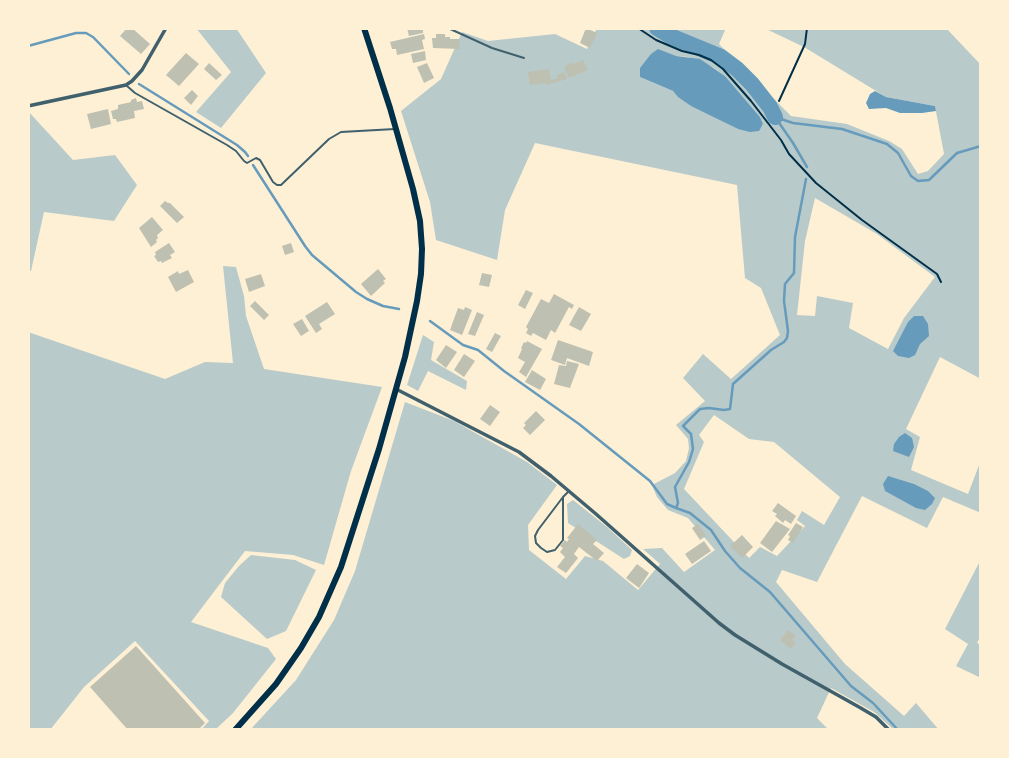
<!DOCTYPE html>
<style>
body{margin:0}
#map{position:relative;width:1009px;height:758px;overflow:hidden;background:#fdf0d5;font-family:Poppins,sans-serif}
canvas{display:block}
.frame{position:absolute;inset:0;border:30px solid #fdf0d5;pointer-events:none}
</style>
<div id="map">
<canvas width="1009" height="758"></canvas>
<div class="frame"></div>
</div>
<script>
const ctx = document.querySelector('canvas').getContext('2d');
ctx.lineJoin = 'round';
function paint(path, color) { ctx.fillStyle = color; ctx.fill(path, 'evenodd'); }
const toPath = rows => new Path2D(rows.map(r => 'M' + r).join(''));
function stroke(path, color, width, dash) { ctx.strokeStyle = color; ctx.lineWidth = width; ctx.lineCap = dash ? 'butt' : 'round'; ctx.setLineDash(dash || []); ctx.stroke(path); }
paint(toPath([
 [196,28,236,28,266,73,221,128,196,112,231,72],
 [597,28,726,28,719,44,791,116,847,124,889,141,902,149,918,174,928,171,944,154,935,106,886,97,804,47,764,28,946,28,981,65,981,379,940,357,906,429,920,437,911,470,968,494,981,460,981,513,943,497,927,528,862,496,817,582,782,570,776,582,845,664,904,716,916,703,939,730,894,730,874,712,831,688,817,718,829,730,250,730,296,680,334,620,355,571,405,402,454,421,527,462,557,485,528,525,529,550,566,579,585,556,603,561,638,590,660,564,643,549,662,548,684,572,715,550,688,518,668,510,657,497,652,485,675,473,686,461,689,448,688,439,676,425,705,401,683,378,703,354,731,379,780,335,761,288,745,278,737,185,535,143,505,210,497,260,436,240,430,202,401,111,441,79,462,32,488,41,555,34,587,49],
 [676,56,688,57,714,68,725,76,760,117,763,125,738,129,689,104,673,91,640,77],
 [815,198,877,234,935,277,904,318,888,349,849,328,853,303,817,296,815,316,797,315,805,241],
 [714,415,749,439,774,442,840,497,824,525,802,511,797,520,805,526,777,556,760,547,749,558,684,489,704,442,699,435],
 [28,111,73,160,115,155,137,185,114,221,44,212,31,271,28,271],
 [223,266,236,267,244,296,246,316,264,369,382,387,351,471,324,565,293,555,245,551,191,622,268,648,276,659,233,713,215,730,201,730,209,721,135,641,84,687,50,730,28,730,28,332,165,379,205,362,233,363],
 [423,335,434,342,431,360,467,381,466,390,428,371,418,391,407,385],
 [573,500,607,527,632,550,630,556,624,559,568,523,567,504],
 [251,555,295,560,316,570,286,631,267,639,221,597,225,583,239,566],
 [981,559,981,635,977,643,981,645,981,678,956,666,968,644,945,629]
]), '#b9caca');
paint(toPath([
 [658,49,676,56,700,59,725,76,760,117,763,124,759,131,750,132,738,129,691,106,678,97,673,91,640,77,640,68,651,54],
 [875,91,886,97,935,106,936,111,922,113,900,113,886,108,869,109,866,103,870,94],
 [914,316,923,316,928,324,929,336,920,344,915,355,909,358,898,356,893,351,908,322],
 [905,433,912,438,914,447,909,457,893,451,894,444,899,437],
 [888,476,914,484,928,491,935,498,932,504,925,510,916,508,885,491,883,484]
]), '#669bbc');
stroke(toPath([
 [28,46,76,33,86,33,93,37,129,74],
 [139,84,237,145,245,152,248,156],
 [775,117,793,123,842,129,887,144,898,153,911,176,918,181,929,180,957,153,981,146],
 [775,117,793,143,807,167],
 [253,165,305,246,312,255,356,292,367,299,383,306,399,309],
 [806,179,795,237,794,273,785,284,784,301,788,331,787,338,784,342,771,350,733,384,730,409,724,410,709,408,700,409,683,426,691,434,693,449,689,462,675,487,678,503,676,508,690,513,711,530,725,551,740,568,770,592,851,686,873,703,898,730],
 [430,321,463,345,478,350,504,371,579,424,650,481,667,504,676,508]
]), '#669bbc', 2.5);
stroke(toPath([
 [657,28,670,36,721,57,737,69,752,84,770,107,775,117]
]), '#669bbc', 16);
paint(toPath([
 [127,28,132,28,150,44,141,54,120,36],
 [407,28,423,28,423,33,409,36],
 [586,28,597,33,590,48,580,43],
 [424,34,425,39,422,40,424,49,397,55,396,49,392,49,390,42],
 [436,34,445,34,445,37,450,37,450,39,459,39,460,49,433,48,432,38,436,38],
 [425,51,426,60,413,63,411,54],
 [186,53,199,64,179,86,166,75],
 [583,60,588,70,569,78,564,67,572,62,573,64],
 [209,63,222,75,216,80,204,69],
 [427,63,434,78,424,83,417,67],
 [549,69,551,80,558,78,557,75,564,72,567,79,547,85,546,83,530,85,528,72],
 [192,90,198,96,191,105,184,98],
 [136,98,137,102,142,101,144,109,134,111,135,118,117,122,116,119,113,119,111,111,118,109,118,105,131,102,131,100],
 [108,109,111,124,91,129,87,114],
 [165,201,168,203,170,203,184,217,177,223,160,206],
 [152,217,163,230,157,235,158,238,156,240,157,242,151,247,139,228],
 [169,243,175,252,170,255,172,258,162,263,161,261,158,262,154,256,156,255,155,252],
 [291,243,294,252,285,255,282,246],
 [378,269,386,279,383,281,385,283,371,296,361,284],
 [188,270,194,282,176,292,168,277,178,271,179,274],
 [482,273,492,275,489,287,479,285],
 [261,274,265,286,249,292,245,279],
 [526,290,533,293,525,309,518,305],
 [554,294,574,305,572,309,569,307,555,333,551,330,546,340,533,333,531,336,526,333,528,329,526,327,541,299,549,303],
 [255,301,269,315,264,320,250,306],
 [327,302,335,314,319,324,322,329,316,333,305,316],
 [465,307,472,310,462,335,450,330,458,308,464,310],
 [579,307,591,314,581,331,569,325],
 [477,312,484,315,475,336,468,334],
 [302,319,309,331,301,336,293,324],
 [495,333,501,336,492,352,486,349],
 [558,340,593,352,589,366,567,358,565,365,551,360],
 [527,341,542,349,526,377,519,372,525,362,518,358,522,349,521,348,524,342,526,343],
 [446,345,457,352,446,368,436,360],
 [464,354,475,361,464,377,454,370],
 [567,361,579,364,570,388,554,384,559,365,566,366],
 [532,370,546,379,540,390,525,382],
 [490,405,500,412,490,426,480,419],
 [536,411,545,420,530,435,523,428,526,425,524,423],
 [778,503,796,516,791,524,785,520,783,523,775,516,777,514,772,511],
 [776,521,790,529,772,552,760,543],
 [796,523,803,527,793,543,788,540,790,536,788,535],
 [578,524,597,540,593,544,604,553,597,561,579,547,574,554,578,558,566,573,557,567,565,557,560,552,563,548,560,546,565,540,567,542,569,539,567,538],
 [698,524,706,536,700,540,692,528],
 [742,535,753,547,742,558,730,546],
 [704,541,711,551,692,564,685,554],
 [637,564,649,573,639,588,626,578],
 [788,630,796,636,792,640,796,643,791,649,780,640],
 [136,646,205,723,198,730,128,730,90,687]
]), '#bec0b2');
stroke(toPath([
 [638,28,656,40,682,51,699,55,711,60,723,69,751,101,781,140,789,154,816,183,862,220,937,274,941,282],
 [779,101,805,44,807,28]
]), '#003049', 2);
stroke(toPath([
 [448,28,492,48,524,58],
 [127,86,135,93,227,145,236,151,244,161,247,163,256,158,260,160,273,182,277,185,281,185,329,139,341,132,395,129],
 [563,497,563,540,555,550,547,552,541,548,536,543,535,536,538,530,563,497,568,492]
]), '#3f606c', 2);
stroke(toPath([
 [28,106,126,85,132,81,142,70,166,28],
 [396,389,519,452,551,476,596,514,719,623,735,635,782,664,859,707,876,717,889,730]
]), '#3f606c', 3.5);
stroke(toPath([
 [235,730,276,684,301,648,319,617,341,567,379,449,405,357,417,301,421,274,422,249,420,221,413,189,390,108,364,28]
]), '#003049', 6);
</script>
